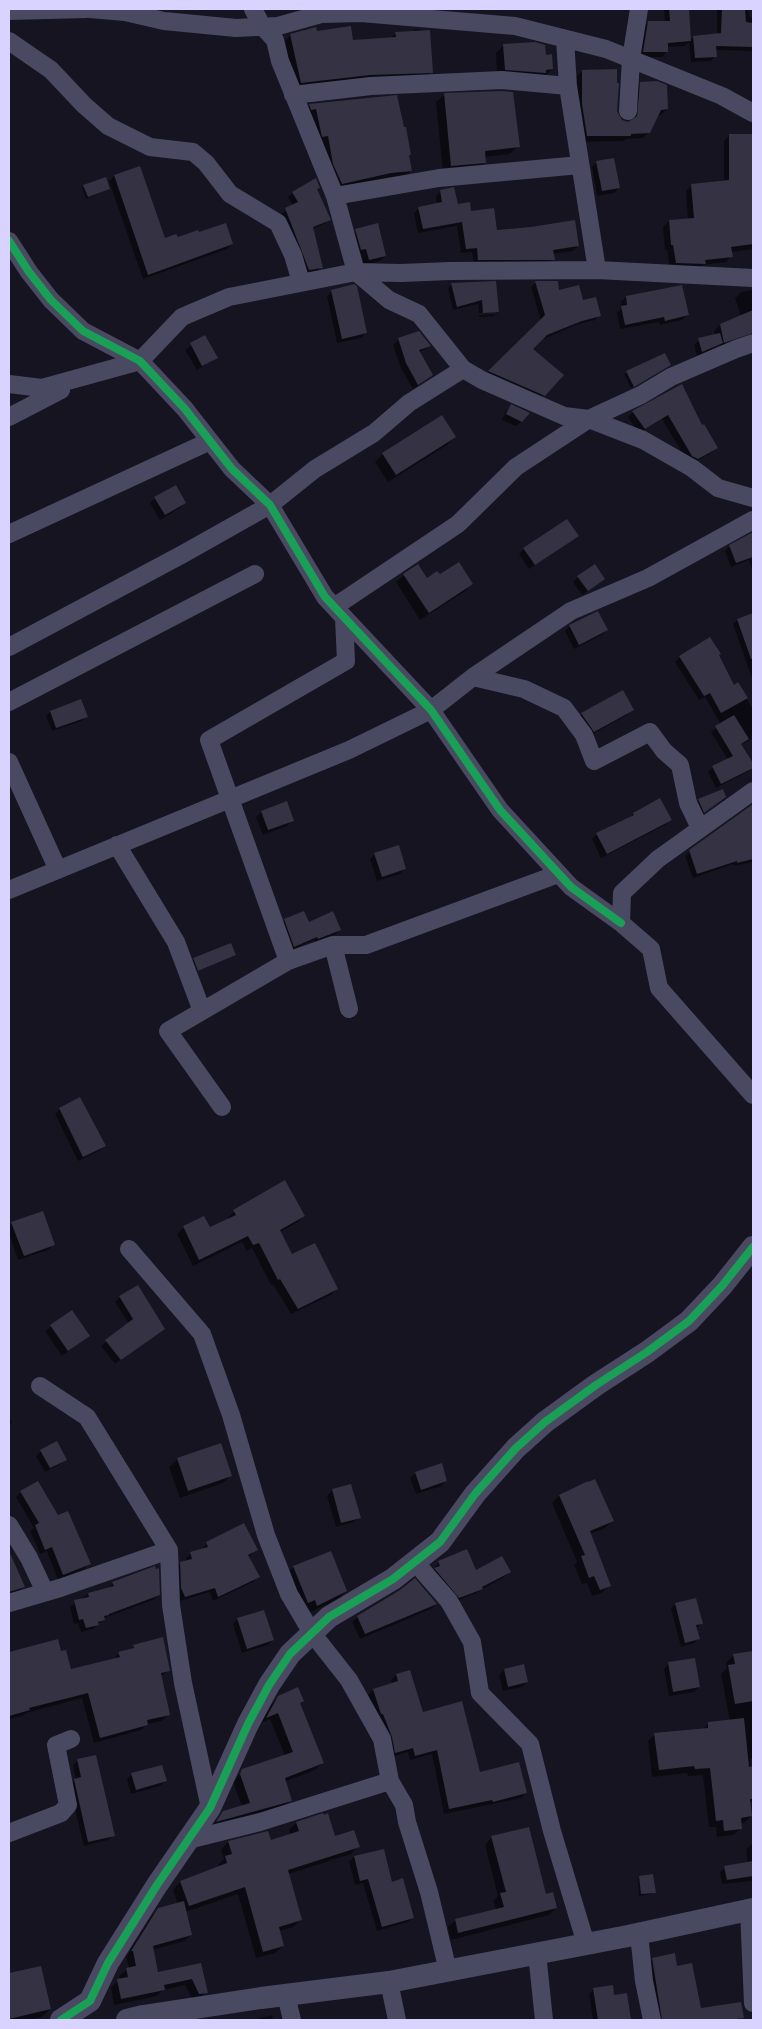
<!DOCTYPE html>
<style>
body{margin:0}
#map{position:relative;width:762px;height:2029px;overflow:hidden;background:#161421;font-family:"Exo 2",sans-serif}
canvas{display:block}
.frame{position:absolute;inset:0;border:10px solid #d9d4ff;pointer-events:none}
</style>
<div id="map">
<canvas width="762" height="2029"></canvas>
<div class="frame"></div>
</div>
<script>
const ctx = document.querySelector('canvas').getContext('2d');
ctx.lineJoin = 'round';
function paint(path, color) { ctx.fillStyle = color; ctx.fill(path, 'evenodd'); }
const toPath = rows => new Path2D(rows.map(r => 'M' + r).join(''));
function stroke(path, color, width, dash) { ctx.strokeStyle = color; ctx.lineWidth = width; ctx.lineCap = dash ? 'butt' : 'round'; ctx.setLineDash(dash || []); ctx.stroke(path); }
paint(toPath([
 [664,9,688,9,690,40,693,37,717,35,717,9,748,9,750,18,753,18,753,51,716,50,716,56,711,61,691,62,689,42,685,46,667,47,667,52,662,57,638,57,643,28,648,23,665,23],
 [415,29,429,31,432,72,426,78,295,88,285,41,290,35,316,32,352,41,390,39,396,33,412,32],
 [504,45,545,56,552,69,544,77,497,77,496,53],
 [582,71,616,85,616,111,621,121,627,123,632,122,635,89,641,83,667,109,661,115,657,115,649,132,643,138,626,139,624,141,581,142,576,110,576,77],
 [512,93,518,146,510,154,484,157,485,163,477,170,443,173,436,102,444,95],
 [310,105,410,155,408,156,411,171,405,176,336,189,328,170,323,141,317,142,304,111],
 [730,135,753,135,753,249,731,252,731,256,726,262,703,265,699,270,670,269,667,250,665,250,663,227,669,221,688,220,686,191,692,185,724,182,724,141],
 [597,162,619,188,614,193,597,196,592,167],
 [139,168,164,240,198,234,232,244,227,249,143,279,109,181,114,176],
 [84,186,109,189,86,199,82,188],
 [319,188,317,190,329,220,324,224,312,229,321,267,317,272,304,275,281,214,293,206,288,197,293,193],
 [441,191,457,205,470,212,495,231,578,246,573,251,552,254,553,259,548,264,474,265,472,252,461,253,457,226,418,233,414,213,419,208,437,205,436,196],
 [356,230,385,256,380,261,364,265,361,253,356,254,351,235],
 [536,282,582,302,600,315,595,320,576,325,541,340,532,349,544,395,539,400,484,376,541,321,531,287],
 [495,283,498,312,494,316,479,317,479,315,496,314,496,311,479,313,478,304,453,310,448,288,452,284],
 [753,290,753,341,718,346,697,356,694,345,699,340,715,335,714,331,720,325,741,316,735,298,741,292],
 [332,291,366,333,361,338,337,343,327,296],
 [626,297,687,315,682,320,660,325,659,322,620,329,617,313,622,308,621,302],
 [419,333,429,345,424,350,419,352,432,375,413,389,401,368,393,345,398,340],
 [204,337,216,358,197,370,185,350],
 [665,355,669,365,631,388,624,374],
 [681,386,701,427,716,448,711,453,692,464,687,461,662,419,639,433,628,417,633,412],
 [511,406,522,421,516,426,502,420,506,411],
 [441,417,455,437,447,445,388,482,375,462,383,454],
 [155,498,185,503,180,508,160,520,150,503],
 [753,533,753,573,749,560,731,567,725,551,730,546],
 [577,536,529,569,519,554,524,549],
 [404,575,426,579,439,576,471,584,464,592,420,620,396,582],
 [578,577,604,579,582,595,573,582],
 [753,615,753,681,733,624,738,620],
 [570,626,607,630,602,635,574,649,565,631],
 [680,657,733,686,739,686,753,709,753,738,741,745,753,767,749,771,716,788,708,772,713,767,728,760,711,732,721,725,705,697,699,700,675,662],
 [623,692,632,709,627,715,589,736,577,719,582,714],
 [81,701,86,717,82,721,52,731,46,716,50,712],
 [725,797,719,802,699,817,694,805,699,800],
 [753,805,753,862,733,866,733,864,693,878,685,856],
 [262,812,292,820,287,826,263,835,256,817],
 [633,814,670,820,665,825,601,858,592,839,597,834,628,819],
 [375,854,405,868,400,874,377,881,370,859],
 [285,920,308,923,339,930,336,934,315,942,314,940,291,950,281,924],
 [232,957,196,972,192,961,194,959],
 [60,1109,104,1146,99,1151,78,1161,55,1114],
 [234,1211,304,1216,298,1222,280,1232,292,1256,337,1288,331,1295,291,1314,273,1284,271,1285,252,1248,247,1251,242,1242,193,1266,177,1234,184,1227,204,1218,209,1229,229,1219,228,1218],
 [12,1223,53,1245,48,1250,18,1260,9,1233,9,1227],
 [120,1297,163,1329,115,1364,101,1346,129,1324,115,1302],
 [72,1312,89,1336,62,1356,45,1331],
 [9,1417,12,1422,9,1425],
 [220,1445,231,1476,223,1483,180,1498,169,1467,177,1460],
 [41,1451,65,1459,60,1464,45,1472,36,1456],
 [416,1473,446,1481,441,1486,416,1494,410,1478],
 [350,1485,359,1517,354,1522,336,1527,327,1496,332,1490],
 [21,1492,58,1517,89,1564,84,1569,58,1580,47,1551,40,1554,30,1531,34,1528,16,1497],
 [559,1496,612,1521,605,1528,590,1534,609,1585,602,1593,592,1596,587,1583,582,1584,574,1565,577,1562,552,1503],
 [207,1543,256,1550,248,1557,258,1577,253,1582,213,1601,210,1592,180,1601,176,1568,181,1563,187,1562,186,1558,191,1553,202,1550],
 [9,1556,23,1587,18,1592,9,1595],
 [439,1562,475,1572,509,1572,504,1577,476,1593,454,1602,430,1574],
 [294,1567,346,1591,338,1599,309,1613,286,1574],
 [113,1583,159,1595,153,1600,106,1617,93,1629,81,1632,78,1623,74,1624,70,1607,88,1594,108,1589],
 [436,1604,431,1609,360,1639,352,1622,358,1617],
 [676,1604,701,1624,697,1628,699,1638,694,1643,681,1647,671,1608],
 [238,1619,273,1640,268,1645,242,1653,233,1624],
 [57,1641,60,1653,70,1671,113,1660,119,1653,130,1650,134,1646,169,1670,160,1677,168,1715,162,1721,148,1724,141,1730,94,1743,82,1698,26,1713,23,1716,9,1719,9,1653],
 [753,1652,753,1758,750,1759,753,1800,749,1804,751,1816,744,1823,740,1823,741,1828,733,1835,717,1837,716,1827,709,1827,703,1775,688,1776,687,1773,652,1777,648,1741,655,1734,702,1730,709,1723,730,1721,721,1674,727,1668,726,1663,733,1656],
 [669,1663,699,1687,694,1692,669,1696,664,1669],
 [523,1666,527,1682,522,1687,503,1691,499,1675,504,1670],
 [396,1675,422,1713,479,1773,526,1793,521,1798,444,1814,432,1754,410,1760,408,1752,391,1757,376,1719,368,1695,373,1690,392,1684,391,1680],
 [278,1697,299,1704,322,1763,315,1770,284,1782,291,1800,284,1808,211,1828,224,1812,242,1806,233,1782,243,1770,285,1756,270,1719,261,1723,271,1705],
 [78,1760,113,1836,108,1840,84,1846,69,1785,76,1780,73,1765],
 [132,1774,165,1781,160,1786,131,1794,127,1779],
 [327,1815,334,1838,358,1846,351,1854,288,1874,301,1920,293,1927,279,1931,283,1946,275,1953,256,1958,238,1894,185,1912,191,1935,184,1941,152,1950,157,1973,200,1964,206,1992,199,1999,193,2000,185,1985,163,1990,157,1996,114,2005,111,1987,120,1980,119,1976,129,1968,126,1957,152,1916,159,1909,178,1904,173,1890,180,1882,219,1867,218,1865,224,1859,221,1850,228,1842,267,1832,270,1841,290,1835,289,1830,296,1823],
 [492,1837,556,1908,549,1915,451,1940,448,1927,456,1920,496,1910,493,1901,498,1896,485,1845],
 [752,1844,753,1844,753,1881,722,1884,720,1872,725,1867,748,1863,746,1849],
 [383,1850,391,1883,413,1917,408,1922,377,1931,363,1883,355,1885,349,1862,354,1857],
 [640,1877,654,1892,652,1894,639,1896,638,1879],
 [653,1959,676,1968,700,2011,742,2017,739,2020,657,2020,648,1964],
 [40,1967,50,2009,42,2017,26,2020,9,2020,9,1975],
 [594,1989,613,1997,626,1995,630,2020,593,2020,589,1994],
 [272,2015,273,2020,252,2020]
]), '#0007');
paint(toPath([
 [669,9,689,9,691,41,668,43,668,52,643,52,648,21,670,21],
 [722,9,745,9,746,22,753,23,753,47,716,46,717,57,695,58,693,36,721,33],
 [351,26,353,40,396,37,395,32,430,30,433,73,370,75,301,83,290,34,316,27,317,31],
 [535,42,545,45,546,55,552,54,553,69,546,70,546,73,505,70,503,44],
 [617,69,617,83,619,83,617,111,622,120,628,122,637,116,640,82,657,81,667,85,668,109,661,110,650,133,631,134,631,136,587,136,582,104,582,70],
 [502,91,513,92,520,147,485,151,486,163,451,166,444,93],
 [397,95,404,127,406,127,411,155,409,155,412,171,391,173,342,184,333,164,328,136,322,137,316,109,311,110,309,104],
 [729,134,753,134,753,244,731,247,733,257,705,260,706,264,676,263,673,245,671,245,669,220,694,218,691,184,729,180],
 [614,158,620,188,602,191,596,161],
 [140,166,165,238,176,234,178,237,198,230,199,232,226,223,233,244,148,275,114,175],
 [106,177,110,189,88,197,83,185],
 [316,178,320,188,317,189,331,220,313,227,323,268,309,270,285,208,298,202,292,192],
 [454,187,458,204,470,202,471,211,494,208,497,230,531,227,575,220,579,246,553,250,555,260,478,260,477,248,466,249,462,222,423,229,418,207,442,202,440,190],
 [378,223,386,256,369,260,366,249,361,250,355,229],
 [496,281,499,312,483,313,482,300,457,307,451,283],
 [535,281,558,281,559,290,579,285,583,300,596,297,601,316,582,321,547,335,533,349,564,375,545,396,488,371,545,315],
 [354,284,357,286,367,333,342,339,331,290],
 [682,285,689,315,665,321,664,317,625,325,621,306,627,305,626,296],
 [753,310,753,333,724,343,720,324],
 [419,331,431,346,419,350,433,375,418,385,406,363,398,338],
 [720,333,723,343,702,352,698,338],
 [205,335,218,358,202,366,190,343],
 [665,353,671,365,634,387,626,371],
 [682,384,702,425,704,424,718,448,698,459,692,456,668,415,645,429,632,411],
 [511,404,530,413,522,422,506,414],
 [442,415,456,437,396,475,382,453],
 [176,485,186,503,165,515,154,497],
 [567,519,579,536,535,565,523,548],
 [753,532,753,557,736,563,729,545],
 [459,562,473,584,429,613,403,574,418,564,427,578,437,571,440,574],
 [595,564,605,579,588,591,577,576],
 [598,611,608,630,579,645,569,625],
 [753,613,753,659,751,659,737,619],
 [710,637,721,654,719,655,734,685,738,682,748,698,721,713,710,693,704,696,679,656],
 [623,690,634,710,594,732,581,713],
 [81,699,88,717,56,728,50,711],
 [734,715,749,739,741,744,753,763,753,768,721,784,712,766,733,756,715,726],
 [723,789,726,797,704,813,698,799],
 [660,798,672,820,607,854,596,833,634,815,633,813],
 [287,801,294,821,268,830,261,811],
 [753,804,753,859,737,863,737,861,697,874,689,850],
 [399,845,406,869,382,877,374,853],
 [304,911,309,922,333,911,341,930,318,939,317,937,294,947,284,919],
 [231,943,236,955,198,971,193,958],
 [80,1097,106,1146,83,1157,59,1108],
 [285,1180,305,1216,280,1230,292,1254,315,1243,338,1289,298,1309,280,1279,278,1280,259,1243,253,1245,248,1236,199,1260,183,1226,204,1216,210,1227,236,1215,233,1210],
 [43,1211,55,1245,24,1256,11,1222],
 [138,1285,165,1329,121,1360,105,1340,133,1319,119,1296],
 [72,1310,90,1336,68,1351,50,1325],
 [57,1441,67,1460,50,1468,40,1450],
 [221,1443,232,1476,188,1491,177,1458],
 [442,1463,447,1481,421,1490,415,1472],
 [595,1479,614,1521,590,1531,611,1586,600,1590,594,1576,589,1578,581,1556,585,1555,559,1495,588,1481,588,1482],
 [38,1481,58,1515,68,1511,91,1564,63,1575,52,1547,45,1550,35,1525,39,1523,20,1491],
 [351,1484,361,1518,341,1523,332,1489],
 [244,1523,258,1550,248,1555,260,1577,218,1597,215,1588,185,1597,181,1588,180,1562,192,1559,190,1552,208,1547,206,1542],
 [467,1549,476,1570,502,1556,511,1572,482,1587,483,1589,459,1598,434,1568,440,1566,438,1561],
 [9,1551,25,1587,9,1592],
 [331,1551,347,1591,317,1606,315,1600,308,1603,293,1566],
 [155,1566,156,1569,159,1568,160,1595,109,1614,109,1615,104,1616,105,1620,98,1622,99,1625,86,1628,83,1619,79,1620,74,1600,89,1597,88,1593,114,1586,112,1582],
 [415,1578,437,1604,365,1634,357,1616,400,1590],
 [696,1598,703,1624,696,1625,700,1639,685,1643,675,1603],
 [264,1610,274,1640,247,1649,237,1618],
 [163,1637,170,1671,161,1673,170,1715,147,1720,148,1725,100,1738,88,1693,29,1708,30,1710,9,1716,9,1652,58,1639,61,1651,66,1650,71,1669,120,1657,118,1652,134,1648,133,1645],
 [753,1651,753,1701,735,1704,728,1665,735,1664,733,1654],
 [695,1658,700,1687,673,1692,668,1662],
 [524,1664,528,1682,508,1687,504,1669],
 [410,1670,423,1712,462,1701,480,1772,519,1762,527,1793,493,1802,492,1800,449,1809,437,1750,415,1756,413,1748,395,1753,392,1737,383,1714,381,1714,373,1689,398,1681,396,1674],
 [298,1687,304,1701,300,1703,324,1763,285,1778,292,1801,216,1822,223,1811,250,1803,240,1774,242,1769,293,1752,278,1713,266,1718,278,1696],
 [744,1718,749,1767,753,1766,753,1799,750,1799,752,1816,741,1818,742,1829,724,1831,723,1820,716,1821,710,1768,695,1769,694,1766,659,1770,654,1733,708,1728,708,1722],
 [96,1755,115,1836,88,1842,74,1779,81,1777,77,1759],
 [162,1765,167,1781,136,1790,131,1773],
 [323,1813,324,1815,328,1813,335,1836,354,1830,360,1847,288,1870,302,1920,279,1927,284,1946,263,1952,245,1887,189,1906,180,1881,227,1863,225,1856,232,1854,228,1841,268,1831,271,1840,299,1831,296,1822],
 [529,1827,546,1894,553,1892,557,1908,458,1933,455,1919,504,1907,500,1893,506,1892,491,1836],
 [384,1849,392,1882,403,1878,414,1918,382,1927,368,1879,360,1881,354,1856],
 [753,1861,753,1876,727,1880,724,1866],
 [653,1874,656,1893,641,1894,639,1876],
 [184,1901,192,1935,153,1946,158,1972,201,1963,208,1993,199,1994,192,1979,164,1985,165,1990,121,1999,117,1979,128,1977,126,1968,136,1966,133,1951,131,1951,158,1908],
 [675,1953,677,1966,692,1963,701,2008,741,2002,744,2018,728,2020,662,2020,652,1958],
 [41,1966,51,2009,9,2019,9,1973],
 [613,1985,614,1995,627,1993,631,2020,598,2020,593,1988]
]), '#343243');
stroke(toPath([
 [90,9,125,12,164,21,236,28,278,26,321,14,361,13,515,26,606,49,722,96,753,113],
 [253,9,262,26,275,40,280,61,335,196,356,272,389,300,419,314,463,369,482,380,564,416,589,419,643,440,692,468,718,488,753,498],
 [9,11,86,9],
 [565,39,568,86,597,270],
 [9,41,51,70,84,105,108,126,150,147,193,152,206,163,230,194,278,223,293,255,301,282],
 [293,95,371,86,502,80,568,86],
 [628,111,631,59,639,9],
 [335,196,439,178,580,165],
 [9,241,29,272,51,300,83,331,140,361,185,409,232,469,270,505,325,597,431,710,500,810,571,887,621,923],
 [9,384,42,388,140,361,182,317,229,297,356,272,401,273,450,271,597,270,753,278],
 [9,417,61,390],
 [9,534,210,441],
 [334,607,458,524,516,467,589,419,641,395,671,377,736,349,753,343],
 [344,618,346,661,209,740,288,961,333,945,349,1009],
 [9,647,183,554,270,505,315,469,374,433,409,403,463,369],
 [473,677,524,689,564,708,584,735,594,761,650,732,664,751,680,765,688,803,700,828],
 [9,702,255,574],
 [9,762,58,870],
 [753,791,658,859,622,893,621,923,651,949,659,988,753,1095],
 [117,845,176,942,202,1011],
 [9,890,349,750,431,710,473,677,571,611,648,578,753,520],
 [333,945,366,945,558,874],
 [222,1107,168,1031,288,961],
 [129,1249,202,1334,231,1415,266,1535,289,1594,312,1633,349,1680,382,1739,390,1781],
 [40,1386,87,1417,169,1550,171,1605,183,1683,210,1808],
 [9,1525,29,1558,45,1592],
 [415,1562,449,1601,472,1642,480,1693,530,1744,552,1831,586,1944],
 [9,1603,60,1588,169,1550],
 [9,1833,61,1813,68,1805,56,1745,71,1739],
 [188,1840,260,1822,390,1781,404,1805,407,1822,429,1892,448,1971],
 [749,1910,753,2003],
 [639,1934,644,1981,652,2020],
 [537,1953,544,2020],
 [389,1982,397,2020],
 [286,1995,292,2020]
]), '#4a4962', 18);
stroke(toPath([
 [61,2020,90,2001,108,1963,157,1885,210,1808,248,1724,269,1685,290,1654,329,1617,393,1579,440,1542,475,1494,516,1448,545,1422,596,1385,647,1352,689,1321,722,1286,753,1247],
 [127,2020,143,2016,261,1998,389,1982,628,1936,753,1909]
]), '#4a4962', 22);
stroke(toPath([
 [9,241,29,272,51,300,83,331,140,361,185,409,232,469,270,505,325,597,431,710,500,810,571,887,621,923],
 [61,2020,90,2001,108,1963,157,1885,210,1808,248,1724,269,1685,290,1654,329,1617,393,1579,440,1542,475,1494,516,1448,545,1422,596,1385,647,1352,689,1321,722,1286,753,1247]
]), '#1a9f57', 8);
</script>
